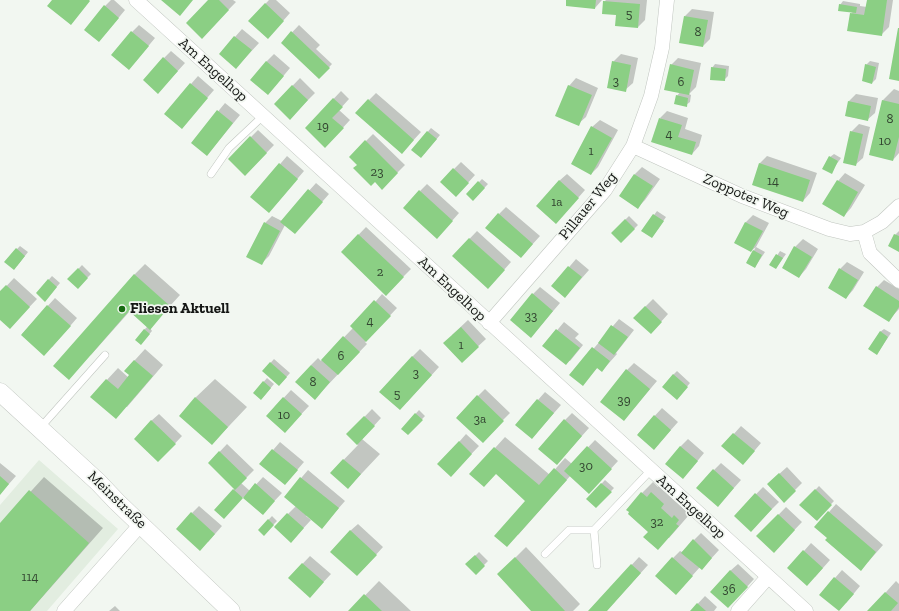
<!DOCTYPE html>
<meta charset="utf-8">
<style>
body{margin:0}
canvas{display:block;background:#f2f7f1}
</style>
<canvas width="899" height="611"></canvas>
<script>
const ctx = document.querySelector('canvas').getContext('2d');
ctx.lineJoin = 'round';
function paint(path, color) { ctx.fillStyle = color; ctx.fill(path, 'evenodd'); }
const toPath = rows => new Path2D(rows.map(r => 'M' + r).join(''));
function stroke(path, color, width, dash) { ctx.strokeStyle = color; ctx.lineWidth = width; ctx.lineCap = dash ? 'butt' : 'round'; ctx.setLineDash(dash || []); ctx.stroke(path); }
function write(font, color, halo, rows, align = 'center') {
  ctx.font = font + ' "Zilla Slab",serif'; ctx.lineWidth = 3.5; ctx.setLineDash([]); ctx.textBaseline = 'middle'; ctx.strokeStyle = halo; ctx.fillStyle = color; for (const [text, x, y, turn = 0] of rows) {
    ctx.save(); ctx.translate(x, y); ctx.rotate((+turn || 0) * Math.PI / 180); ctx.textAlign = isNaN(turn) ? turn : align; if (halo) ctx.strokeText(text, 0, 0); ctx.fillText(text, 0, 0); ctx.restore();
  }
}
paint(toPath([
 [39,460,118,529,47,611,0,611,0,505]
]), '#e2ede0');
paint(toPath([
 [111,0,114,0,125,10,106,33,105,6],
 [210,0,233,0,236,2,202,37],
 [269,0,276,0,290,13,275,30,249,21],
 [567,0,602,0,595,8],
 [606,0,647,0,645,20,638,27,617,14,604,2],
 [868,0,893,0,889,27,881,35,851,13,853,12,840,5,843,1,860,4,860,6,867,7],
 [692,9,714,12,710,39,703,46,685,16],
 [139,25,155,38,136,61,132,32],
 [299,25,320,45,316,49,332,64,319,78,282,43],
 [242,29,259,43,236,68,220,54],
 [171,51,185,63,165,85,164,58],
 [274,54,290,68,275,86,266,62],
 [621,54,638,58,633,83,625,90,613,62],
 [678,58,701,63,696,87,689,94,691,95,690,102,686,105,677,96,680,92,671,65],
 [870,61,879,63,876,79,872,83,866,65],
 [715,64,729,66,728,76,724,80,712,68],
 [198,76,214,90,182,127,191,84],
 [300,78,315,93,290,118,275,104],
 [576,78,598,88,586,117,578,124,569,86],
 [894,89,899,91,899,153,893,160,883,100],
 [341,91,349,99,339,110,350,120,325,147,306,128],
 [376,93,421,132,409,145,369,100],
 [856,94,878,98,875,113,867,120,846,116,849,101],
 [225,103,240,115,207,155,192,143],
 [667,111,688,118,685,129,702,135,699,146,692,154,660,118],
 [600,120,618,130,598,167,591,174,592,127],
 [859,124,870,127,863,158,855,165,851,132],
 [431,128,440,135,424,154,412,150],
 [258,130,274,145,245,175,229,159],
 [373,134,405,165,382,188,350,157],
 [834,154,841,158,831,172,830,157],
 [287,156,304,171,276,204,252,197],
 [767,156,817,173,810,193,803,201,753,184,760,163],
 [461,162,475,175,456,196,454,169],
 [642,167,660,179,645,200,638,207,635,174],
 [845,173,865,185,851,208,844,216,838,181],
 [567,174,585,190,563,215,559,181],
 [482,179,488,184,473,200,467,194],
 [316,183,329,194,295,233,285,225,269,256,261,264,265,223,272,216,282,221],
 [427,184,459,213,444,230,420,191],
 [506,207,540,236,521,257,499,214],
 [657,211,666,217,655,233,643,230],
 [753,215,769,223,756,247,765,252,755,267,747,262,756,247,751,251,735,242,746,222],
 [629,216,638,225,621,242,612,233],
 [366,227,411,269,386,294,342,252],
 [477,231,511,262,495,280,453,256],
 [899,231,899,251,895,235],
 [803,239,818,249,806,269,799,277,795,247],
 [20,246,28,252,17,266,17,249],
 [780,251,786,254,776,268,771,265],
 [576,259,589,270,565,297,553,286],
 [847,262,864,272,853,290,846,298,840,269],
 [145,264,180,295,150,328,152,331,144,340,144,330,148,326,130,311,90,356,134,275],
 [82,265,91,274,78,287,69,279],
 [52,276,60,283,48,297,37,293],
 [14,278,37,299,17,320,0,319,0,293],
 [884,280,899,289,899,309,888,321,877,287],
 [540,287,560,303,531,337,533,294],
 [382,294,397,308,365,342,367,344,322,391,311,365,318,358,321,361,353,328],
 [55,298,77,318,52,347,22,334],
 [653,299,668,314,651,333,635,317],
 [619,319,634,330,616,353,617,354,609,363,602,371,598,367,583,384,571,375],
 [468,320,486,339,462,361,452,335],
 [564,322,579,334,575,338,583,345,570,361,544,346],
 [884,329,891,333,877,354,880,332],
 [145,349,163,365,127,407,92,396,118,368,129,378,131,375,125,371],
 [420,349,439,367,407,402,412,357],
 [274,359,290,373,282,382,263,371],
 [634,363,657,381,624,420,627,370],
 [677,371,690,383,680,395,673,375],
 [267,378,274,384,264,396,254,393],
 [215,379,247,407,212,444,195,398],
 [485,389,510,413,482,441,457,417],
 [291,390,309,406,292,424,267,416],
 [545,392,561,405,532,438,516,425],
 [662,408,678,422,654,449,638,434],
 [372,409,381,418,362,439,380,454,348,488,331,473,358,445,348,434],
 [419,410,425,416,408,434,402,429],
 [572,413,589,428,564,456,565,420],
 [159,414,182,436,166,453,151,421],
 [741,426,761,443,750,456,723,446],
 [466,434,479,446,458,468,459,442],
 [505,437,550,475,565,458,572,464,595,440,618,461,596,485,571,475,518,535,526,501,495,448],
 [688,439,704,453,690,470,680,447],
 [280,442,304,462,285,484,261,464],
 [227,444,254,470,241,483,250,491,263,477,282,493,262,514,243,497,231,510,216,510,235,488,209,463],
 [0,463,16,476,0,494],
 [721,463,741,480,725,498,714,470],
 [787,467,802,483,784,501,768,484],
 [308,470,345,501,322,527,307,515,306,516,311,520,298,534,275,527,296,506,285,497],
 [44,477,103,528,30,611,0,611,0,525],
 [605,480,614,488,596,507,587,499],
 [653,482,658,487,663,482,689,509,686,512,689,515,669,538,649,532,642,493],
 [819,486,834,501,816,520,801,505],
 [763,487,779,502,751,530,735,516],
 [836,504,883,545,868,562,829,538,816,527],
 [199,506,222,526,208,542,192,513],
 [786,507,802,522,781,544,758,536],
 [272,516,277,521,264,534,259,530],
 [358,524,383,547,364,568,350,531],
 [701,533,719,550,709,561,700,567,683,586,673,558,680,551,682,552],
 [811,543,830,560,815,577,789,568],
 [526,547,580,604,573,611,533,611,509,564],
 [479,552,488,561,476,573,467,564],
 [310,556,331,574,317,589,289,578],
 [639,557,648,565,618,598,606,611,589,611],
 [738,564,754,579,735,600,730,571],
 [842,570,860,586,846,603,820,595],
 [379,581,411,611,350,611],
 [896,581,899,584,899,611,869,611],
 [705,596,717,607,714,611,691,611],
 [115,606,120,611,109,611]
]), '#0003');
paint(toPath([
 [52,0,89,0,90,1,71,25,47,6],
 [161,0,193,0,180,16],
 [208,0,219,0,229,10,202,39,186,23],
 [566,0,596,0,595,9,566,6],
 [867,0,887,0,882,36,847,31,850,13,864,15],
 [603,1,640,4,638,28,615,26,616,15,602,14],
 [265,3,284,21,268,39,248,21],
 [839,4,857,7,856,13,838,11],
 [104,5,119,18,99,42,84,30],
 [684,16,708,20,703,47,679,43],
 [898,28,899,28,899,81,889,79],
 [131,31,149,46,129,70,111,55],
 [291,31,330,68,319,79,281,43],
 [234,36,252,50,236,69,219,54],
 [163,57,178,71,158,94,143,80],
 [266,61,284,76,268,95,250,80],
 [612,61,631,65,626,92,607,88],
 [670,64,694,70,689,95,664,90],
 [865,64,876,67,872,84,862,81],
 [711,67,726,69,725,81,710,80],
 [190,83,208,98,182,129,164,114],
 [292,85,308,100,290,120,274,104],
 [568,85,592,95,579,126,555,116],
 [676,95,688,98,687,107,674,104],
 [333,98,343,107,332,118,344,128,325,148,305,128],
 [368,99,414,140,402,154,355,113],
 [882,100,899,104,899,137,893,161,869,155],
 [848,101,871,106,868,121,845,116],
 [217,110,233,123,207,156,191,143],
 [659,118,682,125,678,137,696,142,692,155,651,142],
 [591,126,612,138,591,175,571,164],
 [427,131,437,139,421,158,411,150],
 [850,131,863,134,856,166,843,163],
 [250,136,267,153,245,176,228,159],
 [365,140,398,173,382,190,375,182,371,186,353,168,357,165,349,157],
 [829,156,838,161,832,174,822,169],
 [279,163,298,179,269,213,250,197],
 [759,163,810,180,803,202,752,185],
 [453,168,469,183,456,197,440,182],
 [634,174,653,186,638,209,619,196],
 [559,180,579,198,556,224,536,206],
 [837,180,858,192,844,217,822,204],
 [478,181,485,188,473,201,466,194],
 [308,189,323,202,295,234,280,222],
 [419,190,453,221,437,239,403,208],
 [498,213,533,244,521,258,485,228],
 [653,214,664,221,652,238,641,231],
 [625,219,635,229,621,243,611,233],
 [264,222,280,231,262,265,246,257],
 [745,222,763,231,751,252,734,243],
 [358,234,404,277,386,296,341,252],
 [894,234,899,236,899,252,888,246],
 [469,238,505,270,488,289,452,256],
 [794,246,812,257,799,278,782,268],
 [16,248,25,256,14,270,4,262],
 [753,250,762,255,755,268,746,263],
 [776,254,783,258,776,269,769,265],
 [568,266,582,277,565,298,551,286],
 [78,268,88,278,78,289,67,279],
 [839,268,858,280,846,299,828,288],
 [134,274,170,306,150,330,129,311,69,380,53,366],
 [48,279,57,287,45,302,36,293],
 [6,285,30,307,10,329,0,320,0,291],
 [876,286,899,301,899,307,889,322,863,306],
 [532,293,553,311,531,338,510,320],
 [374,300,391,316,366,342,350,326],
 [47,305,71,326,44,356,21,335],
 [645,306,662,322,651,334,633,318],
 [611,325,628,337,614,355,598,343],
 [461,327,479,347,462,363,443,343],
 [144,329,150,334,141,345,135,340],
 [556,329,580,348,566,365,542,346],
 [880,331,888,337,877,355,868,349],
 [343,336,360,352,338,375,321,360],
 [592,347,610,361,602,372,597,368,583,386,569,375],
 [412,356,432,375,400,410,379,392],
 [134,360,153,376,116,419,90,397,106,379,118,389,129,375,124,371],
 [270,362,287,377,279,386,262,371],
 [311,365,330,382,315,400,295,382],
 [626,369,650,389,624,421,600,402],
 [673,374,688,387,677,400,662,387],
 [263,381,271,388,261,400,253,393],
 [477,395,504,421,483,443,456,418],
 [195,397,228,427,212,445,179,416],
 [283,397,302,414,285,433,266,416],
 [537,399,554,413,532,439,515,425],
 [415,413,423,420,408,435,401,429],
 [654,415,671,430,654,450,637,435],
 [364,416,375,426,357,445,346,434],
 [564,419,582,436,557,465,538,449],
 [151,420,176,444,158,462,134,439],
 [733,433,755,451,743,465,721,446],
 [459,441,472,454,451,477,437,464],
 [587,446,612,469,589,494,564,471],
 [680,446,698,461,683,479,665,464],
 [494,447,539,485,554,468,567,480,507,547,494,536,525,501,496,474,484,487,469,474],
 [272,449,298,470,285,485,259,464],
 [219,451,247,478,235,490,208,463],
 [343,459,361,474,348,489,330,473],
 [713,469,734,488,718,507,696,488],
 [779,473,796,491,784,503,767,484],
 [0,476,9,484,0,495],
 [300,477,339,508,322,529,284,497],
 [255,483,275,501,263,515,243,498],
 [601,483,612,492,596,508,586,499],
 [233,489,243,498,224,519,214,510],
 [815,489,832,505,817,521,799,505],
 [29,490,89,543,30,611,0,611,0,523],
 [641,492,647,497,651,492,664,504,661,508,672,518,674,515,679,520,676,524,679,526,658,550,643,537,648,532,628,514,629,512,626,510],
 [755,493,772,509,751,532,734,516],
 [828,511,876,552,861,571,825,540,827,538,814,527],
 [191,512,215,534,200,551,176,529],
 [287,513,304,528,291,543,274,527],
 [778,514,795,530,774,553,756,536],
 [268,519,274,525,264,536,258,530],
 [350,530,377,555,357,576,330,552],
 [693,539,712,558,702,570,681,553],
 [803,550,823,568,807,586,787,568],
 [475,555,485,566,476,575,465,564],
 [515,557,565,611,531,611,497,574],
 [672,557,693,576,676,595,655,576],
 [302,563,324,582,310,598,288,578],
 [631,564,641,573,607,611,588,611],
 [730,570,748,587,728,608,710,592],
 [834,577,854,594,839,611,819,595],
 [885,592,898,603,891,611,867,611],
 [364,594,382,611,348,611],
 [697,603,706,611,690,611]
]), '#8bcf84');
const service = toPath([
 [211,174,229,148,263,116],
 [40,428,105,355],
 [545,554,569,530,594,530],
 [597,565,594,530,651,470]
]);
const minor = toPath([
 [136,0,806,611],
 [633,146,742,196,829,229,850,234,864,232,882,222,899,206],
 [864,232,870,253,899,281],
 [489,323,605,190,633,146,651,96,662,48,667,0],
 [64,611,141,524],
 [738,611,768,577]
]);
const tertiary = toPath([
 [0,392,98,482,117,502,231,611]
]);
stroke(service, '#c1c6c0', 8);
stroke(minor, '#c1c6c0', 15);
stroke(tertiary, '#c1c6c0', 19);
stroke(service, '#fff', 7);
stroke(minor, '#fff', 14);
stroke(tertiary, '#fff', 18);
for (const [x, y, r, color] of [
 [122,309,4,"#176b11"]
]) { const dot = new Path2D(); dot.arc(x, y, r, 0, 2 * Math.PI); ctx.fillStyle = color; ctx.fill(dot); stroke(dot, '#f2f7f1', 1.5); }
write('13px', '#324430', null, [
 ["5",629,14],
 ["8",698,32],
 ["3",616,81],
 ["6",681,82],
 ["8",890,119],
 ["19",323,126],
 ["4",669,134],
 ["10",885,141],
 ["1",591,151],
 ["23",377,172],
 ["14",773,181],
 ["1a",557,202],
 ["2",380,272],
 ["33",531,316],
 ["4",370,321],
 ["1",461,345],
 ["6",341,356],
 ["3",416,373],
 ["8",313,382],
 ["5",397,394],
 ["39",624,400],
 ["10",284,415],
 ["3a",480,419],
 ["30",586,466],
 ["32",657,522],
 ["114",30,577],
 ["36",729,589]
]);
write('15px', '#141614', '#f2f7f1', [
 ["Am Engelhop",213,70,42],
 ["Zoppoter Weg",746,196,23],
 ["Pillauer Weg",588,206,-51],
 ["Am Engelhop",452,289,43],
 ["Meinstraße",117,500,44],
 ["Am Engelhop",691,507,42]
]);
write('bold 15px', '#141614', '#f2f7f1', [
 ["Fliesen Aktuell",130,309]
], 'left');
</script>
